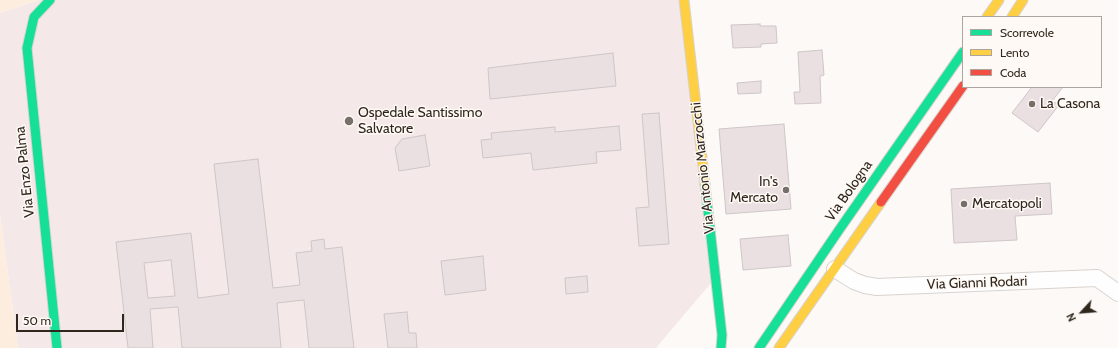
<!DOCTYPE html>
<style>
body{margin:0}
#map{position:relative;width:1118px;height:348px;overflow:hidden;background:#fcf9f6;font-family:Cabin,sans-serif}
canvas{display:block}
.legend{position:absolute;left:962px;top:16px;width:140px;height:72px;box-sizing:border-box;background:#fef9f4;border:1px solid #aba59e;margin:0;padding:5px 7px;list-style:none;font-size:12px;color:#2f261e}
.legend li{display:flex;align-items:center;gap:8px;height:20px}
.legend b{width:20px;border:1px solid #aba59e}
.north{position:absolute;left:1062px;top:292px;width:40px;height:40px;-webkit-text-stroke:3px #fef9f4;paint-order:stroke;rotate:244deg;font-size:11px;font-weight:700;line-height:16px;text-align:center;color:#2f261e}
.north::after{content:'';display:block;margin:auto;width:14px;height:18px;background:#2f261e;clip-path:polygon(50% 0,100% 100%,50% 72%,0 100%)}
.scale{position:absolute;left:16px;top:314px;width:108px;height:18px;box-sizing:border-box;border:2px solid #2f261e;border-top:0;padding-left:5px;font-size:12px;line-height:14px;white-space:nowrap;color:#2f261e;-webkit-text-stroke:3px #fef9f4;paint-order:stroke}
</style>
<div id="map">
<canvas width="1118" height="348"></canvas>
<ul class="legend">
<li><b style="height:5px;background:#16e098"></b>Scorrevole</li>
<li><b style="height:5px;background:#ffcf43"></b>Lento</li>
<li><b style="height:5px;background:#f24e42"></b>Coda</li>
</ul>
<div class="north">N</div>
<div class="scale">50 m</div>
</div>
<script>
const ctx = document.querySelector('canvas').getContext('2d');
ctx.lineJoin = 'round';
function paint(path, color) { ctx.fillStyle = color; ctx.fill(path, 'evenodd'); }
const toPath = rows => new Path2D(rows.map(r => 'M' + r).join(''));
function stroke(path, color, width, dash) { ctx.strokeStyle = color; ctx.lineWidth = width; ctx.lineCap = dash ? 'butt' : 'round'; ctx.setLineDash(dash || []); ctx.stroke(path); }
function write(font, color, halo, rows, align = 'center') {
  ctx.font = font + ' Cabin,sans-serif'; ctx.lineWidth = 3; ctx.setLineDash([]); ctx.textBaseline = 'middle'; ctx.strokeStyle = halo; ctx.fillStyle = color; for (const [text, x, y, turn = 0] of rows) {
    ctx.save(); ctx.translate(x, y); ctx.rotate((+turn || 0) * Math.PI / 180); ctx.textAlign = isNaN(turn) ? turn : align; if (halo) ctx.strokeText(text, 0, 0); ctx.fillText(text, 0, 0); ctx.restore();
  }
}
paint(toPath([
 [39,0,684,0,711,283,656,348,18,348,0,215,0,13]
]), '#f4e9e8');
paint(toPath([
 [0,0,39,0,0,13],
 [0,215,18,348,0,348]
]), '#fdedde');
const building = toPath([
 [760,24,760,26,776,26,777,43,761,44,761,47,733,48,731,25,760,24],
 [822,50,824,75,820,76,821,103,795,104,794,92,800,92,798,52,822,50],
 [613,53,616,86,490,99,488,68,613,53],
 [761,81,761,93,738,94,737,83,761,81],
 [1032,87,1063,87,1052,101,1059,105,1038,132,1012,113,1032,87],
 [659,113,669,244,639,246,636,208,649,207,642,114,659,113],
 [784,124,791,209,726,214,719,129,784,124],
 [619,126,621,150,596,152,597,163,533,170,531,153,483,158,481,140,492,139,491,133,555,127,555,132,619,126],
 [425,135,430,166,399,171,395,148,402,139,425,135],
 [258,159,273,288,300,285,296,253,312,251,311,241,324,239,325,249,342,247,354,348,309,348,304,300,277,303,281,348,182,348,178,307,150,309,153,348,128,348,116,242,191,233,198,298,229,294,214,164,258,159],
 [171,260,175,296,148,298,144,263,171,260],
 [1050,183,1052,214,1015,216,1017,240,954,243,951,189,1050,183],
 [788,235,791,266,743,270,740,239,788,235],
 [483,256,486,290,445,295,441,261,483,256],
 [587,276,588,292,566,294,565,278,587,276],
 [407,312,409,333,416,333,417,348,388,348,384,314,407,312]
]);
paint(building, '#eae0e2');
stroke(building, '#cec6c7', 1);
const street = toPath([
 [835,269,854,281,865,285,877,287,1097,278,1118,293]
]);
const fast = toPath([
 [50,0,34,17,27,48,57,348],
 [705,184,722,335,721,348],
 [759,348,839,230,963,52]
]);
const slow = toPath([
 [684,0,705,184],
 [987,17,999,0],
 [1012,17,1023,0],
 [779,348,881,202]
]);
const jam = toPath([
 [881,202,963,86]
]);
stroke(street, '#d9d3ce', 18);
stroke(fast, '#d9d3ce', 11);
stroke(slow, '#d9d3ce', 11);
stroke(jam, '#d9d3ce', 11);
stroke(street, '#fffefe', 16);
stroke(fast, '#16e098', 9);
stroke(slow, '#ffcf43', 9);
stroke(jam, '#f24e42', 9);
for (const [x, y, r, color] of [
 [1032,104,4,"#77706a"],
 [349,121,5,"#77706a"],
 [786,190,4,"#77706a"],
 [964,204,4,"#77706a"]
]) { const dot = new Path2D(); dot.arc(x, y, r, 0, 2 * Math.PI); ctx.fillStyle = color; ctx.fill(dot); stroke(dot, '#fef9f4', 1.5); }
write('14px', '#2f261e', '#fef9f4', [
 ["La Casona",1040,104],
 ["Ospedale Santissimo",358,113],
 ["Salvatore",358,129],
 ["In's",778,182,"right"],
 ["Mercato",778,198,"right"],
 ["Mercatopoli",972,204]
], 'left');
write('14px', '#2f261e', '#fef9f4', [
 ["Via Antonio Marzocchi",703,168,-96],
 ["Via Enzo Palma",25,172,-96],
 ["Via Bologna",849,191,-55],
 ["Via Gianni Rodari",977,283,-2]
]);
</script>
